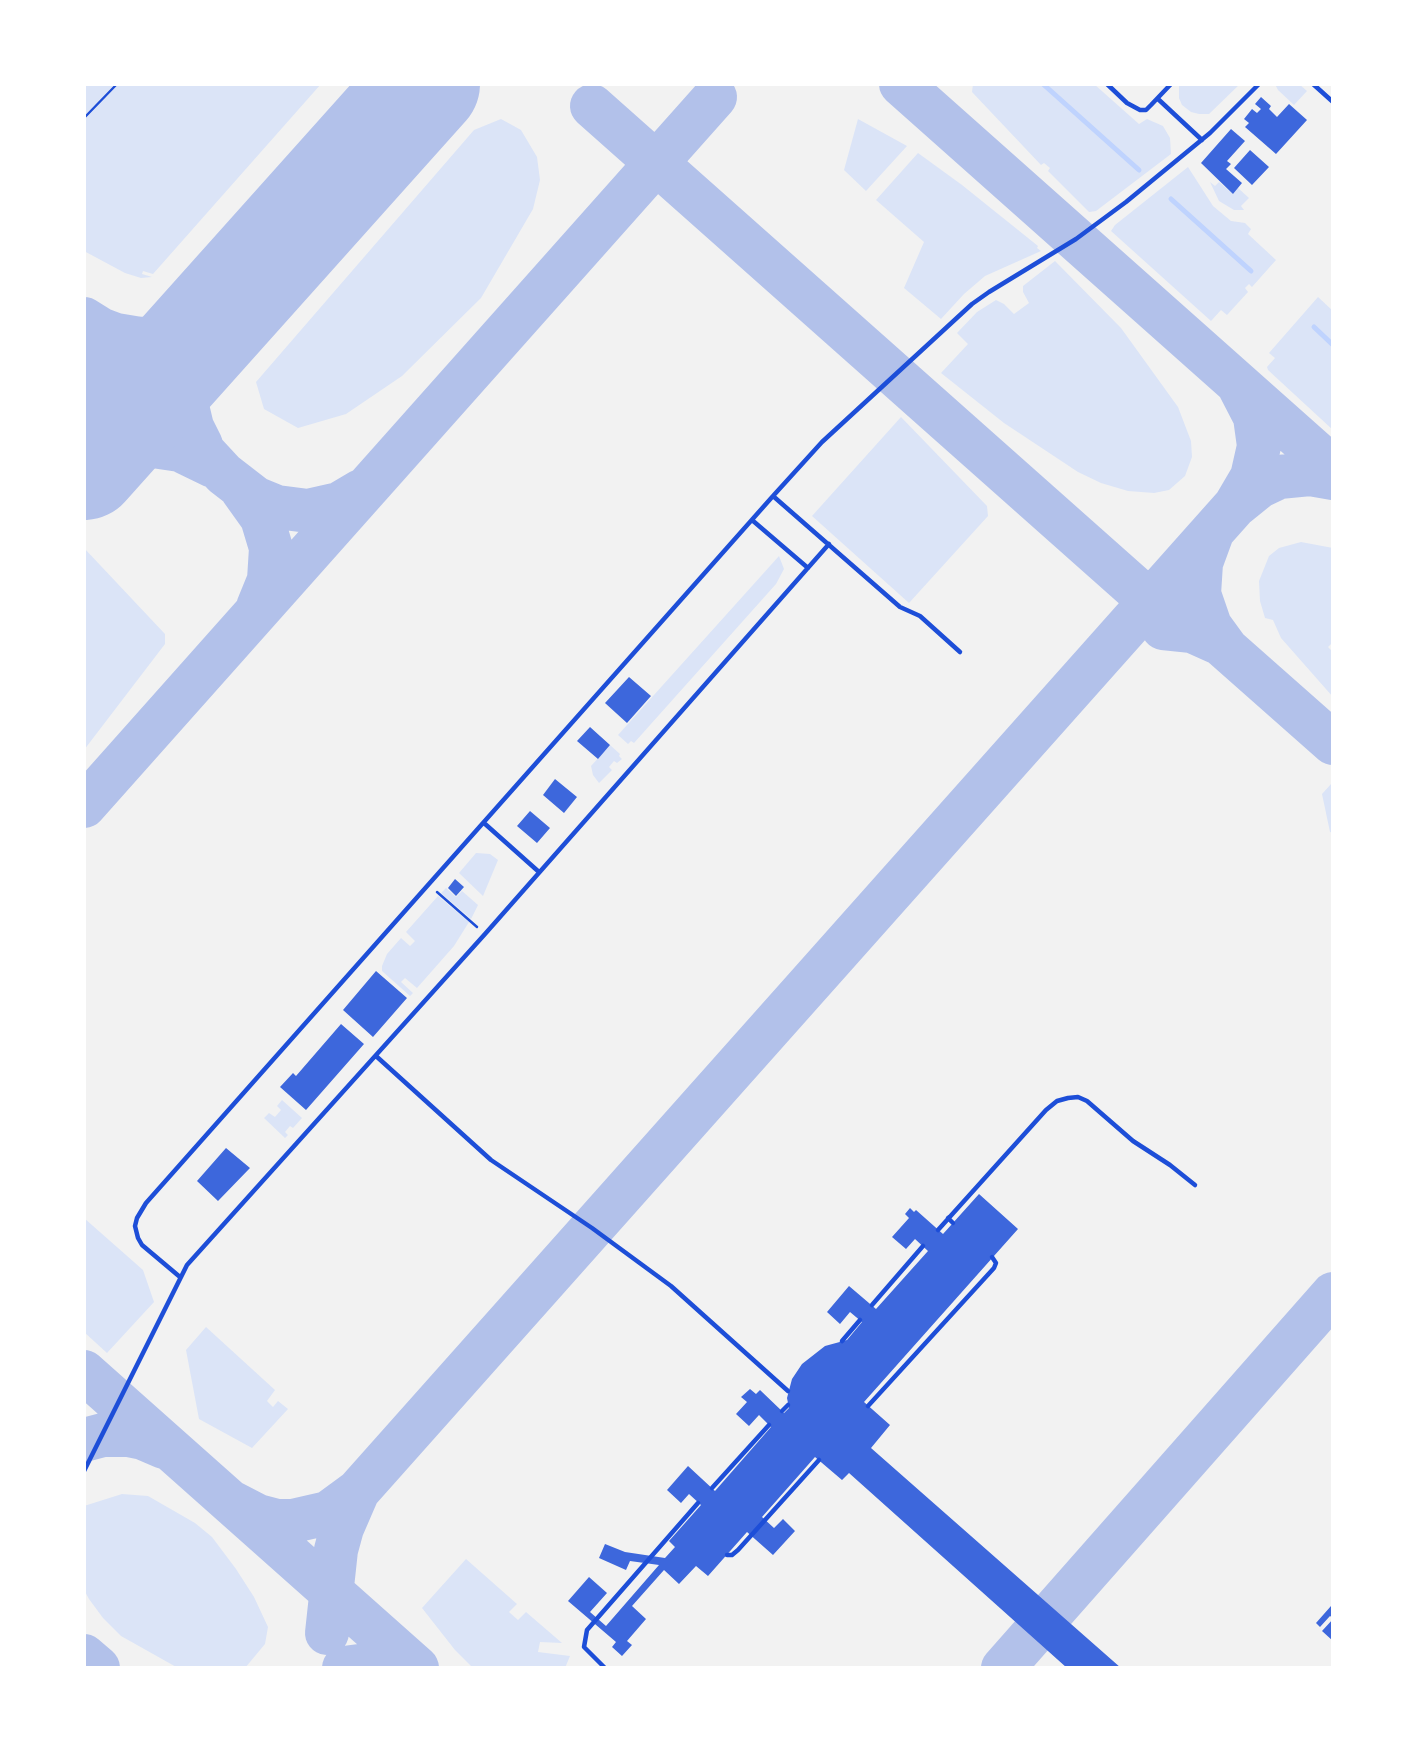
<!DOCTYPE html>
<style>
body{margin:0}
#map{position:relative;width:1417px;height:1752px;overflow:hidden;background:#f2f2f2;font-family:Raleway,sans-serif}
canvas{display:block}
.frame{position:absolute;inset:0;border:86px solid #fff;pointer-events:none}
</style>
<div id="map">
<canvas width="1417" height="1752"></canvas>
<div class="frame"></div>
</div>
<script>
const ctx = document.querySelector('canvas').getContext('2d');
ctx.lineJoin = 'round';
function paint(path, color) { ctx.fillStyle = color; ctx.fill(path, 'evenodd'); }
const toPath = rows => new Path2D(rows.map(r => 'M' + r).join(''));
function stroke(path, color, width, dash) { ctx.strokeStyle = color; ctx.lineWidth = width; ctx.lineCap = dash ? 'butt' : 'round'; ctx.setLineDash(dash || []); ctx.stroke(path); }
paint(toPath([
 [84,84,115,84,84,116],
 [119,84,321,84,153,274,143,271,142,274,152,277,141,278,125,273,84,251,84,120],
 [973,84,1094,84,1139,124,1147,119,1163,126,1170,138,1171,154,1096,211,1089,212,1048,171,1050,168,1044,163,1041,165,972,92],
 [1179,84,1240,84,1209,114,1199,114,1191,112,1182,105,1179,98],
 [1275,84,1299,84,1307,91,1294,105,1278,90],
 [501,119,521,130,537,157,540,180,533,209,481,298,402,376,346,414,298,428,264,409,256,382,474,130],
 [858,119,907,146,866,191,844,170],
 [918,153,962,185,1038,246,1037,248,1041,251,985,276,964,294,941,319,904,288,924,242,876,200],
 [1188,167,1213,206,1231,221,1245,223,1251,229,1248,234,1276,260,1252,287,1249,284,1245,288,1248,292,1227,315,1221,310,1211,321,1111,231,1115,225],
 [1210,182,1215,186,1219,182,1233,194,1238,188,1249,198,1241,206,1244,210,1234,210,1219,201],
 [1055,261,1121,328,1178,407,1191,441,1192,457,1185,476,1169,490,1154,493,1128,491,1101,483,1078,472,1004,423,941,373,968,344,957,333,977,312,996,300,1004,304,1014,314,1029,303,1023,292,1023,286],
 [1318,297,1333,311,1333,430,1268,370,1267,367,1275,358,1269,353],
 [901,417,987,506,988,516,909,603,812,516],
 [1301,542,1333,548,1333,642,1328,647,1333,652,1333,697,1281,638,1273,620,1265,618,1260,601,1259,581,1269,556,1279,548],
 [84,548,165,634,165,644,84,750],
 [779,556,784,569,776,584,634,743,631,741,628,744,618,735],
 [610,745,620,754,619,756,622,759,617,763,614,761,609,767,612,770,599,783,593,775,591,766],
 [1332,783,1333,784,1333,833,1330,832,1322,794],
 [476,853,490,854,498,860,483,896,459,873],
 [446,888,456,897,462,891,478,905,471,919,441,893],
 [438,896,469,922,454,946,417,988,405,978,401,982,413,993,410,996,382,971,382,966,387,954,401,938,410,946,415,941,406,932],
 [282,1100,302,1118,293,1128,290,1126,285,1132,288,1135,285,1138,264,1118,269,1113,275,1117,281,1110,277,1106],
 [84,1218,143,1270,154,1302,107,1353,84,1332],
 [206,1327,275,1390,267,1401,273,1407,278,1401,288,1409,252,1448,199,1419,186,1350],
 [122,1494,148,1496,195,1523,212,1537,236,1569,254,1597,268,1627,265,1644,245,1668,178,1668,121,1636,103,1618,89,1599,84,1590,84,1506],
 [466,1559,517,1604,509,1612,518,1620,526,1612,562,1643,540,1642,538,1652,570,1656,565,1668,473,1668,455,1650,422,1608]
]), '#dbe4f7');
stroke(toPath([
 [1043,84,1139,170],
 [1171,199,1251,271],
 [1314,327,1333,345]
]), '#bfd3fe', 5);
stroke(toPath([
 [901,84,1333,468],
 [411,100,427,84],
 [592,106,1163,613,1179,625,1192,631],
 [84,319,100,329,116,335,140,339,158,338,190,330,203,324,220,310],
 [84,323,224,474,255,498,277,507,308,511,339,504,361,491],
 [84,329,96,360,100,401,95,432,84,458],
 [201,445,192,427,187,406,188,369,193,352,202,335,229,302],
 [84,469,97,459,115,452,153,446,180,450,213,466],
 [242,490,262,518,271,548,269,580,258,607],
 [1235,506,1252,477,1259,446,1255,417,1239,386],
 [1212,533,1201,563,1199,594,1210,626,1226,648],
 [1163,628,1192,631,1221,644,1333,743],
 [84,806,715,97],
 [84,1372,417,1668],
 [84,1440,103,1435,128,1435,143,1438,164,1447],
 [229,1501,258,1516,277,1521,293,1521,328,1513,358,1491,1234,507,1260,486,1279,477,1310,474,1333,478],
 [327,1633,336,1550,342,1528,358,1491],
 [84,1656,98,1668],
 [344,1668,367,1665,403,1668],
 [1003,1668,1333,1294]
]), '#b2c1ea', 44);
stroke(toPath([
 [84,465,425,84]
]), '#b2c1ea', 110);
paint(toPath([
 [1261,97,1271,106,1269,109,1277,117,1289,104,1307,120,1276,154,1245,127,1249,123,1244,119,1252,109,1257,113,1261,109,1255,104],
 [1231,129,1245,141,1227,161,1231,164,1226,169,1242,183,1233,194,1201,163],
 [1250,150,1269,167,1252,185,1234,168],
 [629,677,651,696,627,723,605,703],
 [590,727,610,745,598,759,577,741],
 [555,779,577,797,564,813,543,795],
 [530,811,550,828,537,843,517,826],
 [455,879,464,887,456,896,448,888],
 [376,971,407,998,373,1037,343,1010],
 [341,1024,364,1044,306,1110,280,1087,293,1073,296,1076],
 [226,1148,250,1168,218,1201,197,1181],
 [979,1194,1018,1229,864,1402,890,1425,871,1448,1121,1668,1067,1668,849,1473,842,1480,815,1457,762,1517,774,1528,783,1519,795,1531,773,1555,747,1532,708,1576,696,1566,679,1584,664,1570,632,1606,646,1619,627,1641,632,1645,622,1656,612,1647,616,1642,568,1601,589,1577,607,1593,590,1612,606,1626,659,1565,630,1561,626,1570,599,1558,605,1544,625,1552,665,1558,675,1547,669,1541,701,1505,689,1494,681,1503,667,1490,688,1466,715,1491,771,1427,759,1415,749,1426,736,1414,747,1402,741,1397,750,1389,756,1394,760,1390,784,1413,789,1408,787,1398,792,1379,802,1364,825,1346,847,1340,862,1322,850,1312,840,1324,827,1312,849,1286,876,1309,928,1251,915,1239,906,1249,892,1237,909,1218,905,1214,910,1208,914,1212,916,1210,943,1234],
 [1331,1606,1333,1618,1330,1616,1320,1627,1316,1623],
 [1333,1619,1333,1641,1322,1631]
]), '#3d67dc');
stroke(toPath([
 [84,118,117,84],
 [437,892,477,927]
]), '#1d4ed8', 2.5);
stroke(toPath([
 [1107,84,1127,103,1140,110,1146,110,1151,105,1171,84],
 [1313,84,1333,102],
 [1158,99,1202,140],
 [773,496,900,607,920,616,960,652],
 [752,520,808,568],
 [484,823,539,872],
 [376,1056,491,1160,592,1228,671,1286,788,1391],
 [948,1218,953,1223],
 [938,1230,1046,1110,1057,1101,1068,1098,1078,1097,1087,1101,1133,1141,1170,1165,1195,1185],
 [180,1277,142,1245,138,1238,135,1226,137,1218,146,1203,773,496,822,442,972,304,989,292,1076,239,1126,202,1210,133,1259,84],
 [872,1305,923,1246],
 [842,1341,860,1320],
 [868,1406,994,1268,996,1263,992,1257],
 [782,1411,788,1405],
 [84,1471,187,1265,485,934,829,544],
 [712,1488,769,1425],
 [727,1555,732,1555,738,1550,819,1460],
 [605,1668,584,1647,587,1630,698,1503]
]), '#1d4ed8', 4.5);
</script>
